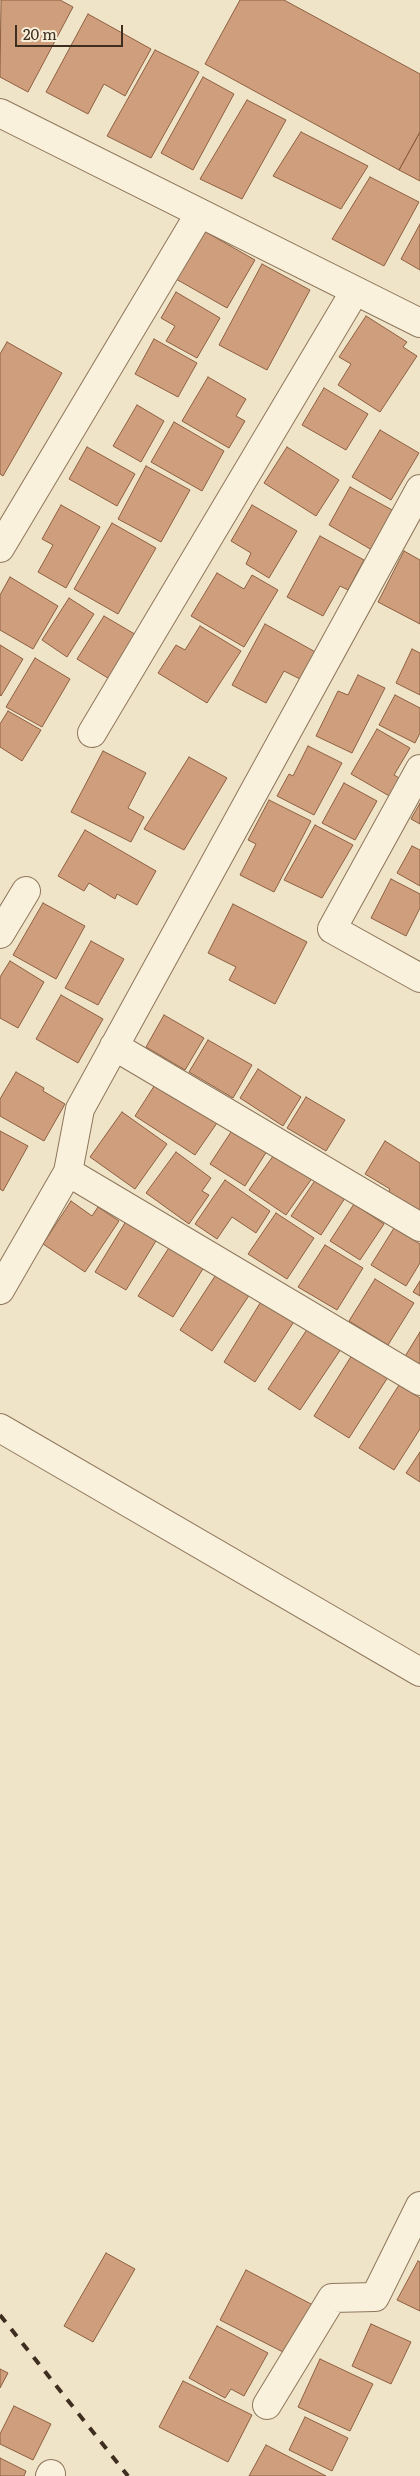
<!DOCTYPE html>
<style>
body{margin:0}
#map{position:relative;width:420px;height:2476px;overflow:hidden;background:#f0e4c8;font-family:Literata,serif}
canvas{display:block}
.scale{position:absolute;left:15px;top:25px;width:108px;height:22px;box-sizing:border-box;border:2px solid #3d2e20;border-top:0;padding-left:6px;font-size:15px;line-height:18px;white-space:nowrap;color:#3d2e20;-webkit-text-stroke:4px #f7eed8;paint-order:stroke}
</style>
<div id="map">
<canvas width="420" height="2476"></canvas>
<div class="scale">20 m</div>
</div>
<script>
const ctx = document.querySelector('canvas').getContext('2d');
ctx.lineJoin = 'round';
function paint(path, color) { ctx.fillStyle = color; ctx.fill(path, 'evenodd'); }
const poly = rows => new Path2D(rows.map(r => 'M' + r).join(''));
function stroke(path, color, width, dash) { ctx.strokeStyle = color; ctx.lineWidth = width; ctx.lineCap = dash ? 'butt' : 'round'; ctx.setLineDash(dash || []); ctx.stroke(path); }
const building = poly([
 [1,0,60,0,73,7,28,92,0,77,1,0],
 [240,0,284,0,420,74,420,132,399,170,205,64,240,0],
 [88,14,151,49,125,96,104,84,88,114,46,92,88,14],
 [155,50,199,72,151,158,107,136,155,50],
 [203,77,234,94,193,170,161,153,203,77],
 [247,100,286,120,242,199,200,179,247,100],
 [301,132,368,166,341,209,273,176,301,132],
 [420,132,420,181,399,170,420,132],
 [370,177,419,202,384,266,332,239,370,177],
 [420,224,420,270,401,259,420,224],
 [204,231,255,260,227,308,176,279,204,231],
 [262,264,310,290,267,370,219,345,262,264],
 [176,292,220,318,197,358,166,341,175,326,161,318,176,292],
 [366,316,407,342,403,347,417,356,380,412,338,385,351,364,339,357,366,316],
 [154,339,197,363,178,397,135,374,154,339],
 [7,342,62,373,3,476,0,474,0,354,7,342],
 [208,377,246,399,236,416,245,421,229,448,182,421,208,377],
 [324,388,368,414,346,450,302,425,324,388],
 [137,405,164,421,141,462,113,446,137,405],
 [174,422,224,451,202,491,151,462,174,422],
 [380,430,419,453,391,500,352,477,380,430],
 [87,447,135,474,117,506,69,479,87,447],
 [287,447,339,480,316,516,264,483,287,447],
 [146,466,190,490,161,542,118,519,146,466],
 [350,487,394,511,372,550,329,525,350,487],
 [61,505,100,527,66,588,38,572,53,545,42,539,61,505],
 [252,505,297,531,269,578,246,564,251,553,231,541,252,505],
 [112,523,156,548,118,614,74,589,112,523],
 [320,536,364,560,348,590,340,586,323,616,287,597,320,536],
 [404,551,420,560,420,624,378,602,404,551],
 [217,573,244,589,252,575,278,590,244,647,191,616,217,573],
 [10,577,58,606,33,649,0,630,0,595,10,577],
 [69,598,94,614,67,657,42,640,69,598],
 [104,616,138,636,111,680,77,659,104,616],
 [265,624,319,654,304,681,284,671,266,703,232,685,265,624],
 [200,626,241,651,207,703,158,673,176,645,185,650,200,626],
 [0,645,23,659,1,696,0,695,0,645],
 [412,649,420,653,420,695,396,683,412,649],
 [35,658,70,679,42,727,6,707,35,658],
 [358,675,385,688,352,753,316,736,338,691,348,695,358,675],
 [395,695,420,708,420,733,415,743,379,725,395,695],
 [8,711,41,730,22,761,0,747,0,724,8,711],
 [377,729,410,748,394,775,401,779,391,797,351,774,377,729],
 [308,746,342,763,314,815,277,796,289,774,293,776,308,746],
 [103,751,146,773,128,808,144,817,131,842,71,812,103,751],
 [189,757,227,778,184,850,144,829,189,757],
 [344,783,377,801,355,840,322,823,344,783],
 [269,800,311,821,274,892,240,875,256,844,248,840,269,800],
 [420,803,420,824,411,819,420,803],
 [315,825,353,845,322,898,284,880,315,825],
 [85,830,156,871,137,905,117,894,115,899,89,883,84,891,58,876,85,830],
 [412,846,420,850,420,886,397,873,412,846],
 [391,879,420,894,420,908,406,936,371,918,391,879],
 [43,903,85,926,56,979,13,955,43,903],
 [233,904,307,942,275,1004,229,980,236,967,208,953,233,904],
 [91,941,124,959,98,1005,65,988,91,941],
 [10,961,44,982,18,1028,0,1018,0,977,10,961],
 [61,995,103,1019,78,1063,36,1039,61,995],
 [164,1015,204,1038,185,1070,146,1047,164,1015],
 [208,1040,252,1065,233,1098,189,1072,208,1040],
 [258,1069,301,1097,283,1126,240,1098,258,1069],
 [16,1072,44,1088,43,1091,65,1104,44,1141,0,1116,0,1099,16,1072],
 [158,1080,219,1120,195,1155,135,1116,158,1080],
 [306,1097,345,1120,326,1151,287,1128,306,1097],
 [122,1112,167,1144,135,1189,90,1157,122,1112],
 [233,1129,267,1151,245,1186,210,1164,233,1129],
 [0,1131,28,1146,3,1191,0,1189,0,1131],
 [385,1141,420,1163,420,1209,416,1215,386,1197,390,1189,365,1174,385,1141],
 [176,1152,211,1178,202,1191,209,1195,189,1224,146,1193,176,1152],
 [276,1152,313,1177,286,1215,249,1190,276,1152],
 [316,1179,345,1198,321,1235,291,1216,316,1179],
 [225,1180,270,1211,256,1233,232,1217,217,1239,195,1224,225,1180],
 [71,1201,92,1216,98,1207,119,1221,85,1272,43,1244,71,1201],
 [354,1204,384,1224,360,1260,330,1241,354,1204],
 [276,1213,314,1238,287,1279,248,1254,276,1213],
 [128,1218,159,1236,126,1290,95,1272,128,1218],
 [394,1228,420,1244,420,1263,406,1286,371,1265,394,1228],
 [172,1243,206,1264,173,1317,138,1296,172,1243],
 [325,1245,363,1268,337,1310,298,1287,325,1245],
 [219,1270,252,1291,212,1351,180,1330,219,1270],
 [375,1279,414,1303,388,1345,349,1321,375,1279],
 [420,1281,420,1296,413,1292,420,1281],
 [262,1300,295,1320,255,1382,224,1362,262,1300],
 [308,1328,341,1349,300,1410,268,1389,308,1328],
 [420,1332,420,1368,404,1358,420,1332],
 [352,1355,388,1377,349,1438,314,1416,352,1355],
 [399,1385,420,1398,420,1429,394,1470,359,1448,399,1385],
 [420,1452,420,1482,406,1473,420,1452],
 [106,2253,135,2269,93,2342,64,2326,106,2253],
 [418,2261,420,2262,420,2311,397,2300,418,2261],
 [246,2270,313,2305,287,2354,220,2320,246,2270],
 [371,2324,411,2342,391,2384,352,2366,371,2324],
 [217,2326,268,2353,244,2396,231,2389,225,2398,189,2378,217,2326],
 [320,2359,373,2384,350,2431,298,2407,320,2359],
 [0,2369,8,2373,0,2388,0,2369],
 [183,2381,252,2415,228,2462,159,2427,183,2381],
 [14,2406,51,2424,33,2460,0,2444,0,2434,14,2406],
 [305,2417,348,2438,332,2471,289,2450,305,2417],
 [266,2445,326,2476,249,2476,266,2445],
 [0,2458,26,2471,24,2476,0,2476,0,2458]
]);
paint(building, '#cf9f7d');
stroke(building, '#8d5f41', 1);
const street = poly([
 [0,113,420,323],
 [0,548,200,213],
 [92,733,355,291],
 [420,769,332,929,420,978],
 [0,934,26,891],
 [114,1046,420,1227],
 [68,1172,420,1381],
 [0,1290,68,1172,80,1109,420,489],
 [0,1428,420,1672],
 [267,2405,332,2298,375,2297,420,2206],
 [50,2476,51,2474]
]);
stroke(street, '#8d765c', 30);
stroke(street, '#faf1dc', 28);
stroke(poly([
 [0,2315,128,2476]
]), '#3d2e20', 4, [9, 9]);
</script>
